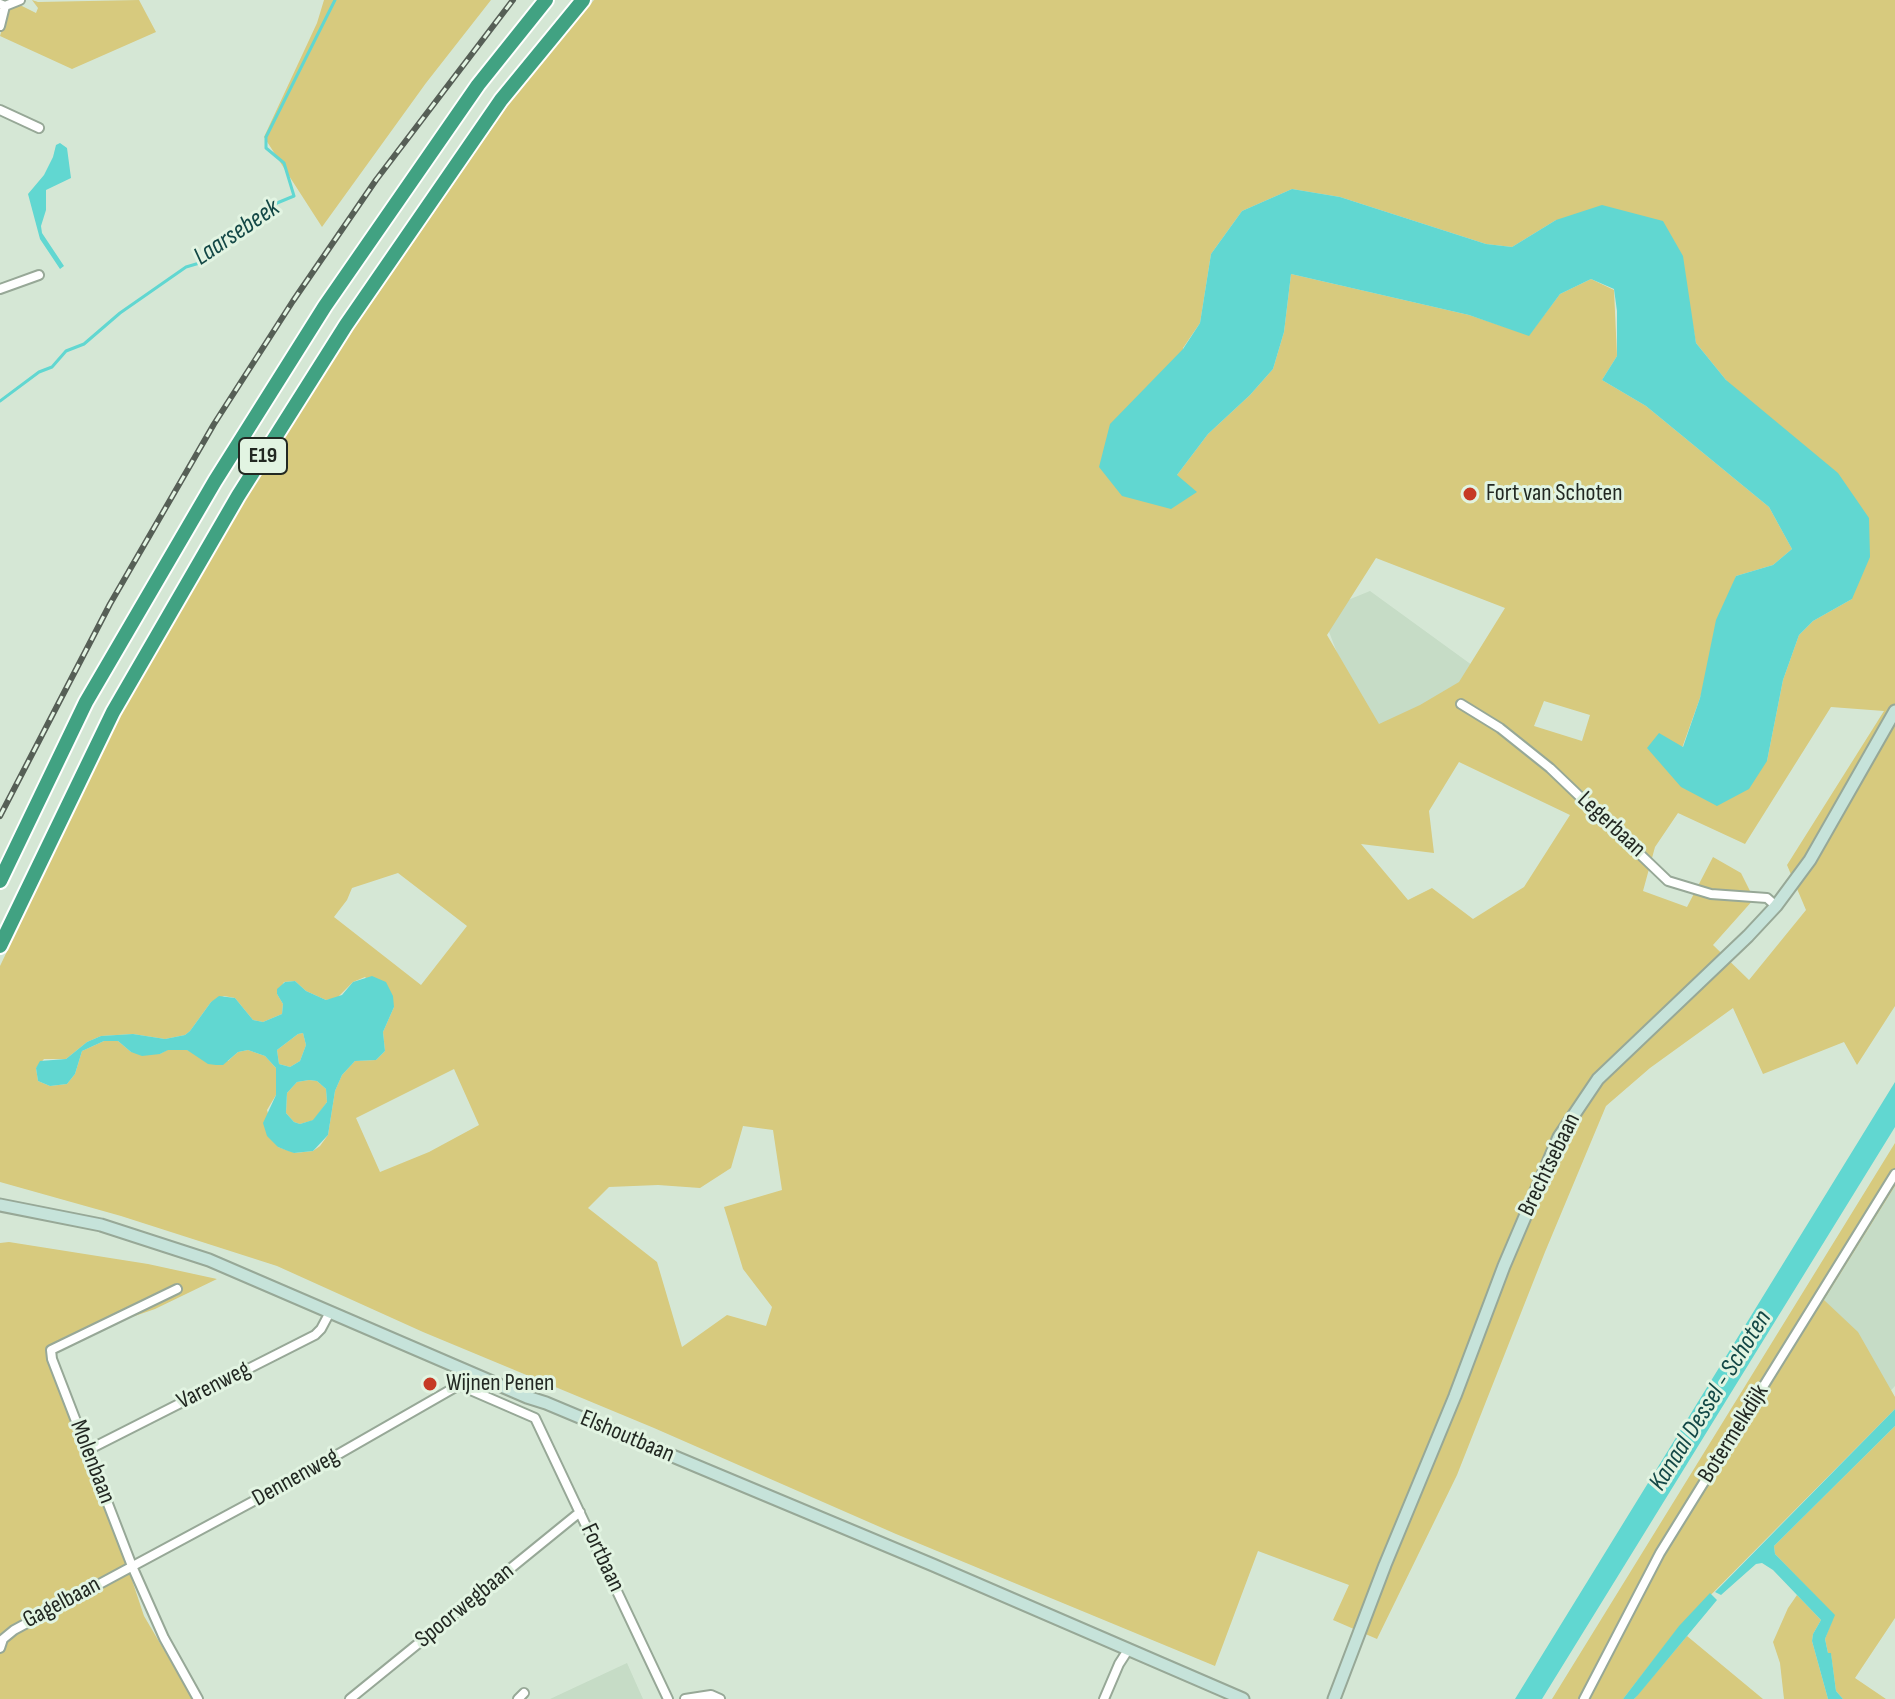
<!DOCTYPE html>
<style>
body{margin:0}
canvas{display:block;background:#d5e7d5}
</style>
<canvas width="1895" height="1699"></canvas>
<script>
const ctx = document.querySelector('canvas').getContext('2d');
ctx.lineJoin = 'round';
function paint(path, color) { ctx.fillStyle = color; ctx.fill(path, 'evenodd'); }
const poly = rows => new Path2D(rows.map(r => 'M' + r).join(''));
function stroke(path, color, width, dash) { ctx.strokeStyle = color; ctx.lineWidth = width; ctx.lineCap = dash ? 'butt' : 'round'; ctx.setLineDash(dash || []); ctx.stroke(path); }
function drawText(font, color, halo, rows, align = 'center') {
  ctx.font = font + ' "Sofia Sans Condensed",sans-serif'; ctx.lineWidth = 6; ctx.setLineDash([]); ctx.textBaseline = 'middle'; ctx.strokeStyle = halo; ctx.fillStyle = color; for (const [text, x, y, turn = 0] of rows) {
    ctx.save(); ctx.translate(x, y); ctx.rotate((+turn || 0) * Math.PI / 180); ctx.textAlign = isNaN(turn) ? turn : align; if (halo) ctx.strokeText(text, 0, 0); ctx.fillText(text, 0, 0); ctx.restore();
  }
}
paint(poly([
 [1370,591,1476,668,1465,686,1375,728,1351,689,1321,611],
 [1895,1186,1895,1386,1882,1400,1824,1300],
 [627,1663,643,1699,550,1699]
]), '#c6dcc6');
paint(poly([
 [32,0,38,2,139,0,156,32,72,69,0,36,9,6,18,4,36,13,38,8],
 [324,0,491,0,426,83,322,227,264,137,317,23],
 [594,0,1895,0,1895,1006,1857,1065,1844,1042,1763,1074,1733,1008,1650,1068,1606,1106,1545,1252,1457,1475,1377,1639,1333,1620,1349,1585,1258,1551,1215,1666,896,1534,654,1428,423,1332,277,1266,121,1216,0,1182,0,966,120,716,245,500,353,330,508,105],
 [1292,189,1340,197,1486,244,1512,247,1556,220,1690,310,1696,343,1726,380,1852,599,1813,621,1799,635,1783,680,1767,761,1647,748,1682,748,1700,698,1736,576,1773,565,1792,549,1769,507,1646,406,1602,380,1617,356,1614,290,1591,279,1560,294,1529,335,1469,315,1291,274,1284,332,1273,369,1250,395,1208,434,1177,475,1183,348,1200,323,1211,254,1242,211],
 [1376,558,1505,608,1459,682,1420,705,1379,724,1327,635],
 [1544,701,1590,715,1582,741,1534,726],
 [1831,707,1884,711,1787,865,1806,910,1749,980,1713,945,1754,899,1741,873,1713,857,1687,907,1643,891,1655,847,1678,813,1745,844],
 [1459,762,1570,815,1524,887,1473,919,1432,888,1408,900,1361,844,1434,853,1429,811],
 [398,873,467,926,421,985,334,917,347,900,352,888],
 [365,977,394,1007,383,1032,385,1051,376,1060,355,1061,342,1075,335,1091,328,1135,320,1146,313,1151,295,1153,278,1147,267,1110,276,1095,276,1068,265,1056,248,1050,238,1052,228,1061,187,1050,167,1050,160,1054,131,1052,118,1041,104,1041,82,1051,75,1074,67,1084,50,1086,38,1081,36,1068,44,1059,66,1059,87,1042,101,1036,133,1034,165,1039,185,1035,190,1031,211,1002,224,996,235,998,253,1020,263,1022,282,1014,283,1004,277,994,284,982,295,981,306,991,326,1000,337,998,353,982],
 [454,1069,479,1125,429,1152,380,1172,356,1118],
 [743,1126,773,1130,782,1190,724,1207,743,1269,772,1307,766,1326,727,1315,682,1347,657,1262,588,1208,609,1187,658,1185,700,1188,731,1168],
 [303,1033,306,1045,300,1061,290,1067,279,1064,277,1050,298,1034],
 [309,1080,317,1081,326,1089,327,1102,314,1120,300,1124,294,1122,286,1113,287,1093,297,1082],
 [1895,1143,1895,1186,1824,1300,1858,1332,1895,1397,1895,1409,1680,1626,1623,1699,1552,1699],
 [9,1242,148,1264,217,1279,155,1309,48,1346,80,1450,124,1556,144,1616,193,1699,0,1699,0,1243],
 [1895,1426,1895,1618,1855,1678,1886,1699,1843,1699,1836,1691,1831,1654,1828,1653,1825,1639,1834,1615,1775,1554,1774,1546],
 [1797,1595,1821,1620,1813,1634,1812,1641,1828,1699,1784,1699,1780,1663,1773,1642,1788,1608],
 [1687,1636,1763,1699,1634,1699]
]), '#d7ca7e');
paint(poly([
 [60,143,67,148,71,178,46,190,46,210,41,226,42,233,64,266,60,269,40,239,28,194,44,175,53,157,56,145],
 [1292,189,1340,197,1486,244,1512,247,1556,220,1602,205,1663,221,1683,256,1696,343,1726,380,1838,473,1869,518,1870,557,1852,599,1813,621,1799,635,1783,680,1767,761,1749,789,1717,806,1681,787,1647,748,1659,733,1683,747,1700,698,1716,620,1736,576,1773,565,1792,549,1769,507,1646,406,1602,380,1617,356,1617,311,1614,289,1591,279,1560,294,1529,336,1469,315,1291,274,1284,332,1273,369,1250,395,1208,434,1177,475,1197,492,1171,509,1122,496,1099,467,1110,424,1183,349,1200,323,1211,254,1242,211],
 [372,976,386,982,393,996,394,1007,383,1032,385,1051,376,1060,355,1061,342,1075,335,1091,328,1135,313,1151,294,1153,288,1151,278,1147,267,1136,263,1123,276,1095,276,1068,265,1056,248,1050,238,1052,223,1065,216,1065,208,1064,187,1050,168,1050,160,1054,142,1056,131,1052,118,1041,104,1041,82,1051,75,1074,67,1084,50,1086,38,1081,36,1068,40,1061,66,1059,87,1042,101,1036,133,1034,165,1039,185,1035,190,1031,211,1002,219,996,235,998,253,1020,263,1022,282,1014,283,1004,277,994,277,989,285,982,295,981,306,991,326,1000,342,995,353,982],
 [303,1033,306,1045,300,1061,290,1067,279,1064,277,1050,298,1034],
 [309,1080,317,1081,326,1089,327,1102,313,1120,300,1124,294,1122,286,1113,287,1093,297,1082],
 [1895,1082,1895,1127,1542,1699,1515,1699],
 [1895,1409,1895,1426,1774,1546,1775,1554,1835,1615,1825,1639,1828,1653,1831,1653,1836,1691,1843,1699,1828,1699,1812,1641,1813,1634,1821,1620,1773,1570,1762,1563,1756,1564,1721,1595,1715,1592],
 [1710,1593,1717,1600,1638,1695,1634,1699,1623,1699,1679,1626]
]), '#61d7d1');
stroke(poly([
 [0,401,39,372,52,367,66,351,84,344,120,313,186,267,203,262,214,246,261,219,277,203,294,196,284,163,266,148,266,137,335,0]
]), '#61d7d1', 3);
const minor = poly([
 [0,4,5,6,20,0],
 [0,26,5,6],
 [0,110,39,128],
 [0,289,39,275],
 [1461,704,1500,728,1550,768,1668,881,1711,894,1767,898,1776,906],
 [177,1289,51,1350,52,1359,132,1566,164,1638,198,1699],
 [459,1385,535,1418,668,1699],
 [88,1450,315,1335,321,1329,330,1312],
 [0,1648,3,1639,14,1630,302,1475,459,1385,467,1371],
 [350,1699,580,1512],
 [518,1699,524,1693],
 [685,1699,711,1695,720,1699],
 [1104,1699,1119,1664,1128,1650],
 [1584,1699,1660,1553,1895,1174]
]);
const secondary = poly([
 [0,1205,101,1225,209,1260,527,1397,546,1403,933,1565,1243,1699],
 [1334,1699,1385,1565,1455,1396,1504,1266,1559,1137,1598,1079,1748,936,1776,906,1810,860,1895,711]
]);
const motorway = poly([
 [0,881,86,702,215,481,325,306,478,85,546,0],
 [0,946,113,712,238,496,346,325,501,100,583,0]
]);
stroke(minor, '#97a897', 12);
stroke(secondary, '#97a897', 15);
stroke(motorway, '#fff', 18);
stroke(minor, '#fff', 8);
stroke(secondary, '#c6e3da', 11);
stroke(motorway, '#41a282', 14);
const rail = poly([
 [0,816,110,604,214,424,293,301,376,180,513,0]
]);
stroke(rail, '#565f56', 6);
stroke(rail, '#e2f4e2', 3, [9]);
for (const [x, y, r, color] of [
 [1470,494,8,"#c63a25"],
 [430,1384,8,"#c63a25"]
]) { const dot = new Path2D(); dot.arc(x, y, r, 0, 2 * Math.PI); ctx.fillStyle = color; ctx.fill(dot); stroke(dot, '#e2f4e2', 3); }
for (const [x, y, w] of [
 [263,456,48]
]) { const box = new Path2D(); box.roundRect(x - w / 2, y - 18, w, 36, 6); ctx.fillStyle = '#e2f4e2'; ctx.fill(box); stroke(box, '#222822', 2); }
drawText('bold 22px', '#222822', null, [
 ["E19",263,456]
]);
drawText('24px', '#222822', '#e2f4e2', [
 ["Fort van Schoten",1486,494],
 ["Wijnen Penen",446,1384]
], 'left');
drawText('24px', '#222822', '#e2f4e2', [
 ["Legerbaan",1611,825,43],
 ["Brechtsebaan",1550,1165,-64],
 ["Varenweg",214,1386,-27],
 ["Botermelkdijk",1734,1434,-58],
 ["Elshoutbaan",627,1437,23],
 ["Molenbaan",92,1462,69],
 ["Dennenweg",296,1478,-29],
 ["Fortbaan",602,1558,65],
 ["Gagelbaan",62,1603,-28],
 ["Spoorwegbaan",465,1606,-39]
]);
drawText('italic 26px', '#134846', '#e2f4e2', [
 ["Laarsebeek",237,233,-34],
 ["Kanaal Dessel - Schoten",1711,1401,-58]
]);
</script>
